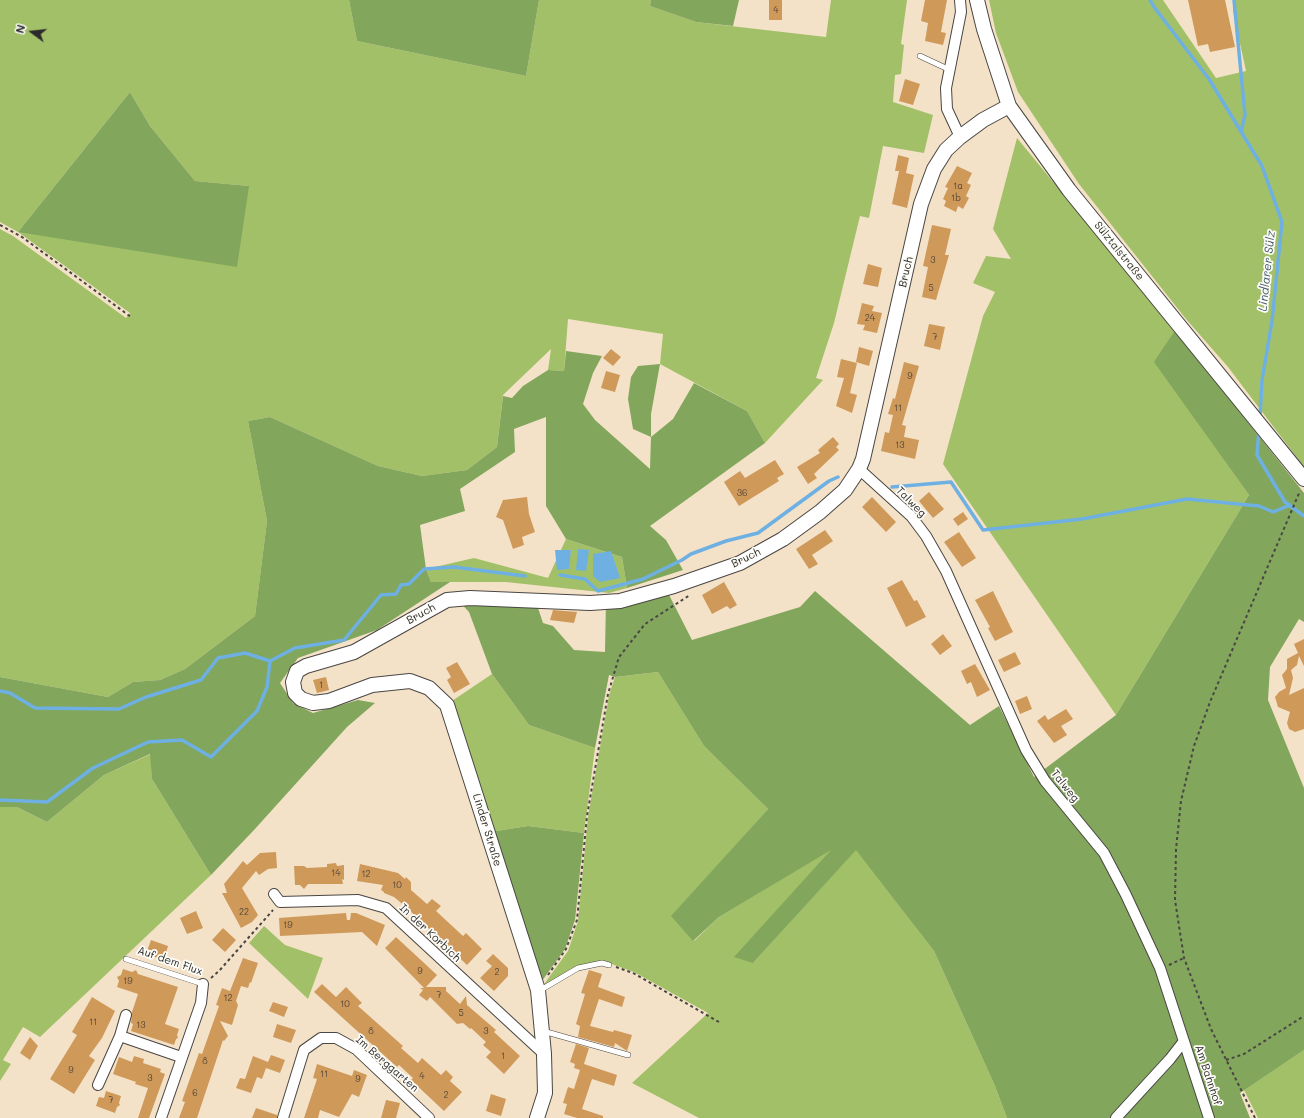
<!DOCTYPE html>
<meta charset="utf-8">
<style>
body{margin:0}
#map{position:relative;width:1304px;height:1118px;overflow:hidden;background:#f4e2c8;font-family:Mali,sans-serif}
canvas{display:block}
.north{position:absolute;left:12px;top:12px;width:40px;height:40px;-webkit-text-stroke:3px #fdfcf7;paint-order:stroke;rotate:285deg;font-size:11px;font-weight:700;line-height:16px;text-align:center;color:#2b2b2b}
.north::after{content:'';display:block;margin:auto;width:14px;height:18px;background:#2b2b2b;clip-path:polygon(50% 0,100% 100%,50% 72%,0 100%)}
</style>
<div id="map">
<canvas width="1304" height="1118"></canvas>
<div class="north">N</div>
</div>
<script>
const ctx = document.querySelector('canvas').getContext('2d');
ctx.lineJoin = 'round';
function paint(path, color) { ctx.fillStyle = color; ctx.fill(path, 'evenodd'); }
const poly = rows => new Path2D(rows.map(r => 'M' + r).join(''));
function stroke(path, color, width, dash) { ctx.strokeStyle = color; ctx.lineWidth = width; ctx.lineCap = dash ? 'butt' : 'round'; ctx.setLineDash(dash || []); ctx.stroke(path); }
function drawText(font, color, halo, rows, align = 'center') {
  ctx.font = font + ' Mali,sans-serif'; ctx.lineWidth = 3.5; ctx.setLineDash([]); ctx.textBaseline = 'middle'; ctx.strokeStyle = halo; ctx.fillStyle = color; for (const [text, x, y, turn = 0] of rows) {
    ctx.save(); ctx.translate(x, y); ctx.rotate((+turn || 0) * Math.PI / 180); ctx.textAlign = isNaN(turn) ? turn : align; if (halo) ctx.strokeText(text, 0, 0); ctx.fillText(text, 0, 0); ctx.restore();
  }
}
paint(poly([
 [0,0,349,0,357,41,526,76,539,0,651,0,650,6,696,22,826,37,831,0,907,0,901,44,904,45,901,74,895,75,893,102,933,115,924,153,883,146,869,218,860,216,834,323,816,378,823,380,765,443,747,411,660,364,663,334,568,319,564,371,548,370,551,349,503,395,497,447,467,470,422,476,378,466,270,417,248,421,267,521,255,616,185,669,160,680,133,682,108,697,0,677,0,229,13,236,126,318,130,313,18,232,0,222],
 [130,92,150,126,195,181,249,186,18,232],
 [989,0,1163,0,1216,78,1246,71,1233,11,1235,0,1304,0,1304,467,1228,367,1186,319,1079,184,1018,92,996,33],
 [1017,138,1175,330,1155,362,1249,495,1116,715,943,464,983,316,995,292,973,283,986,256,1011,259,993,229],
 [566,539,622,557,627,588,609,593,506,582,431,582,426,569,474,558,548,578],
 [658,672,704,746,768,809,672,916,694,941,719,917,833,848,753,963,856,849,934,951,995,1086,1007,1118,699,1118,632,1083,708,1013,634,972,603,961,578,966,542,987,568,951,578,921,588,817,609,695,615,677],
 [492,674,529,725,595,748,584,833,528,826,490,832,449,703],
 [151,754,152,779,211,875,40,1037,23,1027,3,1060,11,1064,0,1081,0,807,17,807,47,822,104,775],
 [264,926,285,945,323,958,308,999,249,943],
 [1304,1050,1304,1118,1258,1118,1244,1090]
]), '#a2c068');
paint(poly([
 [349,0,539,0,526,76,357,41],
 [651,0,739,0,733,26,696,22,650,6],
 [130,92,150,126,195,181,249,186,237,267,18,232],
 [1175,330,1304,493,1304,622,1299,619,1270,667,1268,700,1304,788,1304,1050,1240,1093,1250,1118,1007,1118,995,1086,934,951,856,850,753,963,734,957,831,850,719,917,693,941,671,916,768,809,704,746,658,672,615,677,609,675,595,748,529,725,492,674,469,612,455,597,534,596,543,623,553,626,574,650,605,652,606,599,665,587,692,640,800,607,815,591,970,725,999,706,1034,777,1116,715,1249,495,1154,362],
 [566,351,602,356,593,373,583,404,595,420,650,469,651,437,633,429,628,399,631,377,638,366,660,364,651,414,651,437,673,419,694,383,747,411,765,443,650,526,666,540,683,570,627,588,622,557,566,539,546,506,546,417,514,429,515,452,460,489,465,511,420,525,426,569,431,582,450,582,377,630,298,658,280,683,293,703,313,713,358,700,375,703,347,727,254,830,211,875,152,779,150,754,104,775,47,822,17,807,0,807,0,677,108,697,133,682,160,680,185,669,255,616,267,521,248,421,270,417,378,466,422,476,467,470,497,447,503,396,512,398,523,386,548,370,564,371],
 [528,826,584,833,575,920,565,949,539,985,490,832]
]), '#81a65c');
paint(poly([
 [578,549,589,550,586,571,576,570],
 [555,550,571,550,569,569,557,570],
 [611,551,620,578,600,582,593,576,593,554]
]), '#6fb0e3');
stroke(poly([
 [1150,0,1154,7,1209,79,1262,166,1282,222,1272,321,1262,380,1260,417],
 [1234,0,1245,115,1241,132],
 [1259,430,1257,455,1285,502,1304,516],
 [892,487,951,482,983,530,1082,519,1187,499,1259,506,1273,512,1290,505],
 [560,575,585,579,598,591,643,579,682,560,691,554,726,541,758,533,829,481,838,477],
 [0,691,10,693,35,708,119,709,146,697,201,680,218,658,245,653,270,661,295,648,344,640,381,595,396,594,401,585,409,584,424,569,454,567,525,576],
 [0,800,47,802,93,768,148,742,182,740,211,757,257,711,267,687,270,661]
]), '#6fb0e3', 3.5);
paint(poly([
 [769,0,782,0,782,20,769,20],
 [925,0,947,0,941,32,946,33,943,45,925,41,928,23,921,21],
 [1188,0,1225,0,1235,47,1210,52,1208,44,1198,46],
 [905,79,920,84,913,105,899,101],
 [898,155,909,158,906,173,914,175,907,208,892,204,899,171,895,171],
 [957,166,972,173,967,183,971,185,966,196,969,198,963,209,958,206,956,212,944,206,946,201,943,199,948,188,945,187],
 [932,225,951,229,945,255,949,255,936,300,922,297,928,267,923,266],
 [868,264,882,268,878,287,863,284],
 [862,303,874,306,872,311,882,313,877,333,863,330,865,325,857,324],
 [929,324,945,327,940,350,924,346],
 [859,347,873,351,869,366,856,362],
 [611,349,621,357,613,366,603,358],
 [841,359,857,363,850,393,857,395,852,413,836,406,844,378,837,377],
 [904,362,919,366,902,425,906,426,904,437,919,440,915,459,881,451,885,432,889,433,893,415,888,414,893,398,895,399],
 [606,371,620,375,615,392,601,388],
 [833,437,839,444,836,447,839,450,814,474,817,478,808,484,797,467,820,453,818,450],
 [775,460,784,474,777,478,779,481,739,506,724,482,740,471,745,478],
 [929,492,944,509,933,518,919,501],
 [527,497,529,514,535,532,522,537,524,545,513,549,503,520,496,517,503,500],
 [872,497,896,522,886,532,862,507],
 [963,512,968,519,958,526,953,519],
 [825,530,833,541,812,555,818,564,809,569,796,549],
 [959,532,976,558,962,567,944,542],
 [902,580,914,601,917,600,926,617,906,627,887,588],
 [724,582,737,605,730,609,727,606,712,614,702,595],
 [993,591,1013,632,995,641,988,628,990,627,975,600],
 [553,610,577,612,574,623,550,620],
 [943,634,952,646,940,655,931,644],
 [1304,639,1304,666,1299,656,1297,665,1291,670,1293,678,1289,695,1304,688,1304,729,1295,732,1289,729,1287,723,1290,712,1278,707,1275,697,1279,692,1286,688,1282,675,1287,669,1287,659,1298,653,1294,644],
 [1015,652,1021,664,1004,672,998,660],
 [457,662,470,684,454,693,447,680,451,677,446,668],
 [975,664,990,690,977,697,971,682,967,684,961,671],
 [326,677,329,690,317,693,313,680],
 [1027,696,1032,709,1020,714,1015,701],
 [1066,709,1073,719,1061,726,1067,735,1054,743,1037,721,1045,715,1048,720],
 [276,852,277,868,268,869,259,875,256,871,242,888,258,915,252,922,241,928,222,893,227,893,224,884,243,861,247,865,260,853],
 [336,863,337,866,344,865,344,880,342,879,343,884,308,884,304,889,300,885,295,885,294,866,304,866,307,868,327,867,327,864],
 [360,864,398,873,405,879,406,877,411,882,411,890,427,904,432,899,441,906,436,911,463,936,466,933,482,949,467,965,407,908,394,897,384,893,384,892,381,890,383,885,357,881],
 [196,911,203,928,187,934,180,918],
 [346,913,347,920,350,920,351,913,356,913,385,925,377,946,362,932,280,936,279,918],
 [223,928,236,940,225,952,212,940],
 [396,937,437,975,426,987,446,987,446,991,460,1004,466,996,467,1005,496,1030,494,1032,520,1056,504,1074,486,1057,491,1052,483,1045,486,1042,471,1028,470,1029,463,1023,457,1024,430,997,427,1001,419,995,423,990,420,988,424,988,385,948],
 [151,940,168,946,164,960,146,954],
 [493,954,508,968,508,976,494,991,480,978,492,966,486,961],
 [243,958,258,963,251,983,250,982,248,988,241,986,236,1001,238,1005,232,1025,220,1021,228,1036,224,1041,223,1040,197,1118,179,1118,185,1102,182,1101,199,1053,202,1054,219,1006,216,1005,222,988,230,991],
 [123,969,132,972,136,970,138,974,178,987,165,1024,179,1029,177,1035,178,1038,176,1039,174,1045,131,1031,133,1024,131,1023,132,1012,138,994,117,987,119,981,117,977,121,975],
 [589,970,602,974,598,987,625,997,622,1007,599,999,590,1026,613,1032,614,1030,632,1035,627,1051,615,1043,614,1047,578,1037,580,1026,576,1024,585,994,581,993],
 [322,984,336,997,346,987,362,1003,358,1006,403,1046,401,1048,418,1063,422,1058,441,1075,446,1070,453,1077,450,1081,462,1092,444,1111,411,1080,413,1078,399,1065,397,1067,314,992],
 [92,997,115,1011,102,1038,89,1056,95,1060,74,1094,50,1079,77,1035,72,1032],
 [273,1002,288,1007,284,1017,269,1011],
 [277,1024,296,1030,291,1043,273,1037],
 [30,1037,38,1046,30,1060,20,1053],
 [576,1044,589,1048,584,1064,617,1075,614,1086,592,1079,582,1109,603,1116,603,1118,577,1118,564,1114,567,1104,563,1103,568,1087,574,1089,580,1070,574,1068,575,1064,570,1062],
 [271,1055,285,1060,280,1073,266,1068,262,1079,257,1077,251,1093,236,1088,240,1078,245,1079,253,1056,268,1062],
 [134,1056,144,1059,143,1063,161,1069,160,1072,165,1074,149,1118,138,1118,148,1088,135,1084,136,1082,113,1074,119,1057,132,1062],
 [317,1064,352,1076,354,1070,367,1075,359,1097,352,1094,339,1117,320,1110,318,1118,304,1118,317,1079,313,1078],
 [106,1091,121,1096,119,1103,120,1105,117,1107,115,1113,96,1106,99,1097,104,1098],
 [491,1094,506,1099,501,1116,486,1111],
 [386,1100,400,1103,396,1118,381,1118],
 [256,1108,277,1115,277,1118,252,1118]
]), '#cf995a');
const lane = poly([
 [920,56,950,70],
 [126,959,203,984],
 [539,991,578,968,602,963,609,965],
 [543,1031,628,1055]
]);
const street = poly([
 [960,137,947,109,946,88,961,12,960,0],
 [859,469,911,516,926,536,946,571,1026,750,1045,781,1104,853,1126,895,1160,968,1209,1118],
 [274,894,280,902,358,900,386,908,544,1054],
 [120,1036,126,1015],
 [98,1085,120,1036,181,1057],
 [161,1118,201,1003,203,984],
 [283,1118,304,1050,321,1038,336,1038,356,1049,429,1118],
 [1116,1118,1170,1059,1184,1041]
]);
const secondary = poly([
 [977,0,984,29,1009,106,1069,190,1304,479],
 [537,1118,545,1093,544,1054,538,990,447,705,429,688,410,681,372,685,329,701,313,703,301,699,295,693,293,682,297,671,306,666,354,652,447,600,470,598,590,603,620,601,674,586,740,563,783,539,820,512,845,490,859,469,863,459,921,204,934,169,946,150,960,137,983,120,1009,106]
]);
stroke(lane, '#494643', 6);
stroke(street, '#494643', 12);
stroke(secondary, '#494643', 16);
stroke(poly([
 [0,225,22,237,131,317],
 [1169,965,1184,958],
 [616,967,633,973,719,1022],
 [548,975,566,949,577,920,587,816,608,694,619,657,645,624,690,595],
 [211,978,219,971,273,910],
 [1226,1060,1244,1054,1304,1016],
 [1255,1118,1211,1029,1184,958,1175,900,1176,849,1181,801,1194,746,1210,702,1300,491]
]), '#494643', 2, [3, 3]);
stroke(lane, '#fff', 5);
stroke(street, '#fff', 10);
stroke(secondary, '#fff', 14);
drawText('9px', '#544637', null, [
 ["4",776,10],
 ["1a",958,186],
 ["1b",956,198],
 ["3",933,260],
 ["5",931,288],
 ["24",870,318],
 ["7",935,337],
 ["9",910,376],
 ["11",898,408],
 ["13",900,445],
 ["36",742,493],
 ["1",321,685],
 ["14",336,873],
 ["12",366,874],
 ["10",397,885],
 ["22",244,912],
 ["19",288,925],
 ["9",420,971],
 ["2",497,972],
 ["19",128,981],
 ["7",439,995],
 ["12",228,998],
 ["10",345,1004],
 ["5",461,1013],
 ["11",93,1022],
 ["13",141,1025],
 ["8",371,1031],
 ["3",486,1031],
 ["1",503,1056],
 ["8",205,1061],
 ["9",71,1070],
 ["11",324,1074],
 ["4",422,1076],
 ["3",150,1078],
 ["9",358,1079],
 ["6",195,1093],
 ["2",446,1095],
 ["7",111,1100]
]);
drawText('11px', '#2b2b2b', '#fdfcf7', [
 ["Sülztalstraße",1119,251,51],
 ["Bruch",906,272,-77],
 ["Talweg",911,502,46],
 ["Bruch",746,558,-26],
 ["Bruch",421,614,-29],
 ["Talweg",1065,786,52],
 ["Linder Straße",487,830,73],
 ["In der Korbich",430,933,43],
 ["Auf dem Flux",170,961,19],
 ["Im Berggarten",387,1064,41],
 ["Am Bahnhof",1208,1075,72]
]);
drawText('italic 12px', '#435a6b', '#fdfcf7', [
 ["Lindlarer Sülz",1267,271,-84]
]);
</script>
